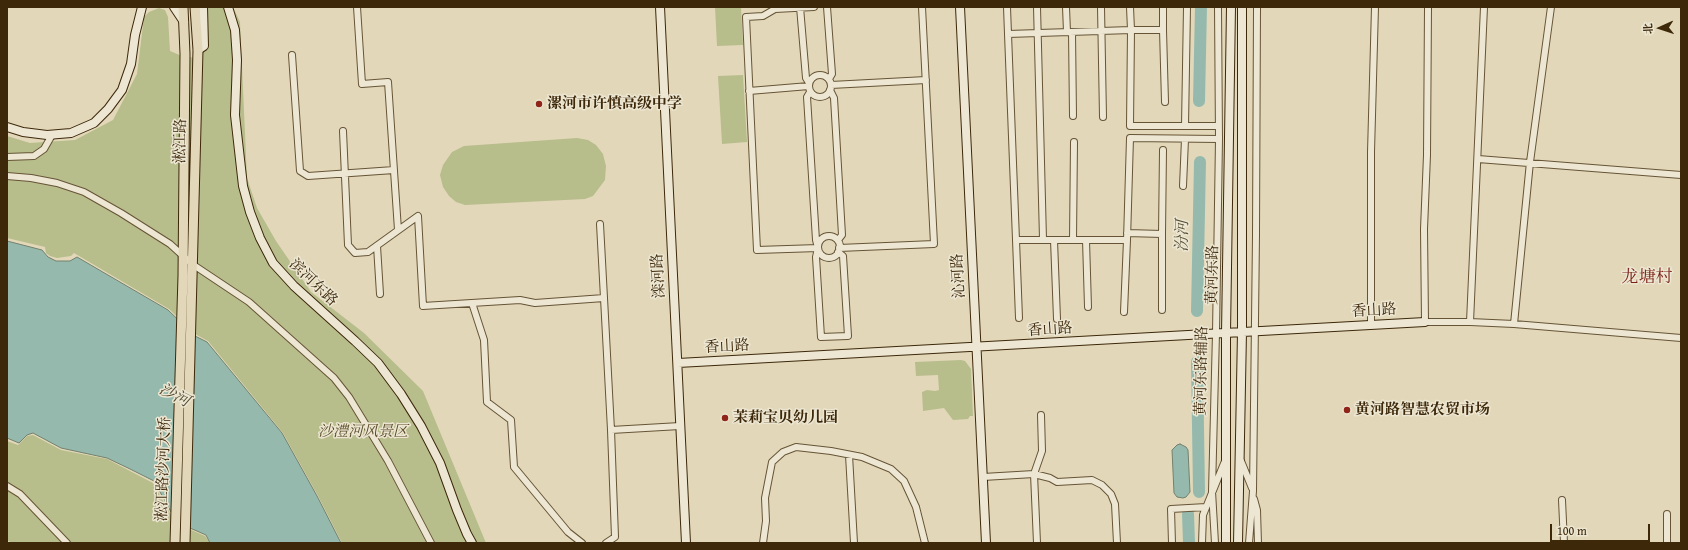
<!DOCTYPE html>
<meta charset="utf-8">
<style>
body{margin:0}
#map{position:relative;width:1688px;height:550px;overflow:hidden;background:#e2d8b9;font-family:"Gentium Book Plus","Noto Serif SC",serif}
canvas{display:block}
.frame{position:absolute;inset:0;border:8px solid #3d280a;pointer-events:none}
.north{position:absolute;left:1640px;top:8px;width:40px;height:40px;-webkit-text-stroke:3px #ece6d2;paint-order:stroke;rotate:267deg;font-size:11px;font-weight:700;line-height:16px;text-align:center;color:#3d280a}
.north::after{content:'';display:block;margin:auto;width:14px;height:18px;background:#3d280a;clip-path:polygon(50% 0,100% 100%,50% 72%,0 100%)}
.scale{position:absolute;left:1550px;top:524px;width:100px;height:18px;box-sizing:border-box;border:2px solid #3d280a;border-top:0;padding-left:5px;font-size:12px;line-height:14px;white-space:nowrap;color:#3d280a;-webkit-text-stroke:3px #ece6d2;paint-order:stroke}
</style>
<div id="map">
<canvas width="1688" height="550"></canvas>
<div class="frame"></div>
<div class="north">北</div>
<div class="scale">100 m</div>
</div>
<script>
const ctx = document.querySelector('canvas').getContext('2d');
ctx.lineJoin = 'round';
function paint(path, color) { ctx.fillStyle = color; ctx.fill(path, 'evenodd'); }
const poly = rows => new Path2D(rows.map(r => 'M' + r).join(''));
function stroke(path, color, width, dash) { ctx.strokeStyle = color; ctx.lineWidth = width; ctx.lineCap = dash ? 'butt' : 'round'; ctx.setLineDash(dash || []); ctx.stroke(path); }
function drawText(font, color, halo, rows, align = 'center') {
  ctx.font = font + ' "Gentium Book Plus","Noto Serif SC",serif'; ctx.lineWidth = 3; ctx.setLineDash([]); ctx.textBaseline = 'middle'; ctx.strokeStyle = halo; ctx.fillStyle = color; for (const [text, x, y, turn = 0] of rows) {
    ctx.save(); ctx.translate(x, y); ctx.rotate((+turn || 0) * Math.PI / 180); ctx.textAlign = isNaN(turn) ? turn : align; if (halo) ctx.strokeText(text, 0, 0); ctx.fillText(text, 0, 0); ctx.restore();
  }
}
paint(poly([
 [199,7,233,7,240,22,247,178,257,208,276,241,311,292,364,333,423,391,486,543,342,543,318,496,283,433,208,341,195,334,169,309,74,253,71,256,57,258,50,256,46,253,45,247,7,238,7,136,30,143,75,140,113,120,137,74,144,17,149,12,159,8,165,10,168,17,170,51,182,56,202,59],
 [715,7,741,7,743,45,717,46],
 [743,75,747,142,722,144,718,76],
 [577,138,588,140,596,145,603,154,606,166,605,180,593,196,585,199,465,205,456,202,449,196,443,187,440,175,443,165,452,152,464,146],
 [961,360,965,361,971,369,973,416,970,416,968,419,953,420,944,408,923,411,922,392,927,390,935,391,939,390,938,375,916,376,915,362],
 [33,435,61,450,107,459,153,483,171,515,189,529,205,536,210,543,12,543,7,540,7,441,18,445,27,436]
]), '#b8bd8c');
const water = poly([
 [7,241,42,250,48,257,56,261,70,261,77,257,168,310,195,336,207,342,282,433,317,496,341,543,210,543,206,535,190,528,171,512,154,481,128,468,107,458,61,448,33,433,27,435,19,443,7,438,7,241],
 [1180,444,1186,447,1188,450,1190,492,1186,497,1183,498,1177,497,1174,493,1172,450,1177,445,1180,444]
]);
paint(water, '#95baad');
stroke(water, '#72806c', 1);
stroke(poly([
 [1199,101,1201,7],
 [1197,311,1200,162],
 [1197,362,1199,492],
 [1188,514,1189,543]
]), '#95baad', 12);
const street = poly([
 [357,7,362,84,388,82,398,230],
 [800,7,806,78,809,83],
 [814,7,775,9,763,16,746,17,757,250,818,248],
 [827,7,832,74,829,79],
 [1007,7,1008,34],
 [1037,7,1043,239],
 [1066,7,1067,32],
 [1101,7,1103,117],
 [1130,7,1131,30,1163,30,1163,7],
 [1428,7,1427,155,1424,229,1425,322,1470,322,1514,324,1681,338],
 [1163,30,1165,102],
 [1072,32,1073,116],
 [292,55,300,171,308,176,394,170],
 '809 86a11 11 0 1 1 22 0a11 11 0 1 1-22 0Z',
 [831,85,926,80],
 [830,90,834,98,842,235,838,240],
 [749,91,809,86],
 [810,92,807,97,816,240,818,248,816,257,821,337,848,336,843,256,838,252],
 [1185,126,1187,7],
 [1218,126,1130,126,1131,30,1008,34,1016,240,1127,240,1130,138,1219,139],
 [343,131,348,245,355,253,368,252,418,216,423,306,520,300,535,303,604,298,611,430,680,426],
 [7,157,34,156,44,149,52,135],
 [1478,159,1681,175],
 [7,176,31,178,57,183,84,192,121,213,170,244,192,264,249,302,334,378,349,397,388,461,431,543],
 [1183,186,1185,139],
 [600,224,604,298],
 [1127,233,1162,234,1163,150],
 [1162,234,1162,310],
 '818 247a11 11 0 1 1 22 0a11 11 0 1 1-22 0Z',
 [1016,240,1019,318],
 [1054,240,1057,319],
 [1073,240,1074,142],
 [1086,240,1088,307],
 [377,246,380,294],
 [839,248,934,244,922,7],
 [472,303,484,340,487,402,511,420,514,467,568,532,582,543],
 [1124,312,1127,240],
 [1470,322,1484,7],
 [1514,324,1530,162,1551,7],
 [1371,325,1371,152,1375,7],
 [849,455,854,543],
 [1241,461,1252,488],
 [983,477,1034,474,1050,478,1057,482,1092,480,1102,485,1111,494,1115,504,1117,543],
 [7,486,20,494,67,543],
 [1254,499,1257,510,1258,543],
 [1562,500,1564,543],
 [606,543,615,537,611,430],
 [763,543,766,521,765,498,772,462,783,452,796,447,831,451,862,457,891,469,904,481,916,507,925,543],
 [1037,543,1034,474,1042,451,1041,415],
 [1172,543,1171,509,1206,507],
 [1202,543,1203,515,1225,461],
 [1215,543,1212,491,1216,333,1219,139,1218,7],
 [1249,543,1253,491,1256,235,1257,7],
 [1667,543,1667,514]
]);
const secondary = poly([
 [174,7,184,22],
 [228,7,235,30,237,60,235,115,243,186,250,212,260,238,273,263,294,286,355,341,378,363,401,394,421,426,440,463,457,510,467,534,472,543],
 [660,7,686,543],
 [960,7,986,543],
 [198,50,204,46,203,7],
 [7,127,23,132,47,135,71,133,94,123,108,109,122,90,131,64,135,35,142,7],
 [678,363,1425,322],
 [1226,543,1226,333,1231,7],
 [1238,543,1242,332,1242,7]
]);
const primary = poly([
 [175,543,183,276,185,54,183,7],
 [185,543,198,50,195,7]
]);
stroke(street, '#665436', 8);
stroke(secondary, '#3d280a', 10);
stroke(primary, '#3d280a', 11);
stroke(street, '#ece6d2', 6);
stroke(secondary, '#ece6d2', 8);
stroke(primary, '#e2d8b9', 9);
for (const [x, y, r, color] of [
 [539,104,4,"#8f2418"],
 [1347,410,4,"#8f2418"],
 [725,418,4,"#8f2418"]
]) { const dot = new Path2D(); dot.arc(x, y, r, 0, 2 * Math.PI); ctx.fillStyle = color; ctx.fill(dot); stroke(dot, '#ece6d2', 1.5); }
drawText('bold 15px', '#3d280a', '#ece6d2', [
 ["漯河市许慎高级中学",547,104],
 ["黄河路智慧农贸市场",1355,410],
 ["茉莉宝贝幼儿园",733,418]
], 'left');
drawText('15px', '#3d280a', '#ece6d2', [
 ["淞江路",181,141,-89],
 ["黄河东路",1213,275,-89],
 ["滦河路",659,276,-93],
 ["沁河路",959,276,-93],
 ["滨河东路",313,283,44],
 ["香山路",1374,311,-3],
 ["香山路",1050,330,-4],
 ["香山路",727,347,-3],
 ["黄河东路辅路",1202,371,-89],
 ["淞江路沙河大桥",164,469,-88]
]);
drawText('italic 15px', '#5c4d2a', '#ece6d2', [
 ["沙澧河风景区",363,432]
]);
drawText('italic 16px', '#534c33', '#ece6d2', [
 ["汾河",1183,236,-89],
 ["沙河",174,396,27]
]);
drawText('17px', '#7a1f14', '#ece6d2', [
 ["龙塘村",1647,278]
]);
</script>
